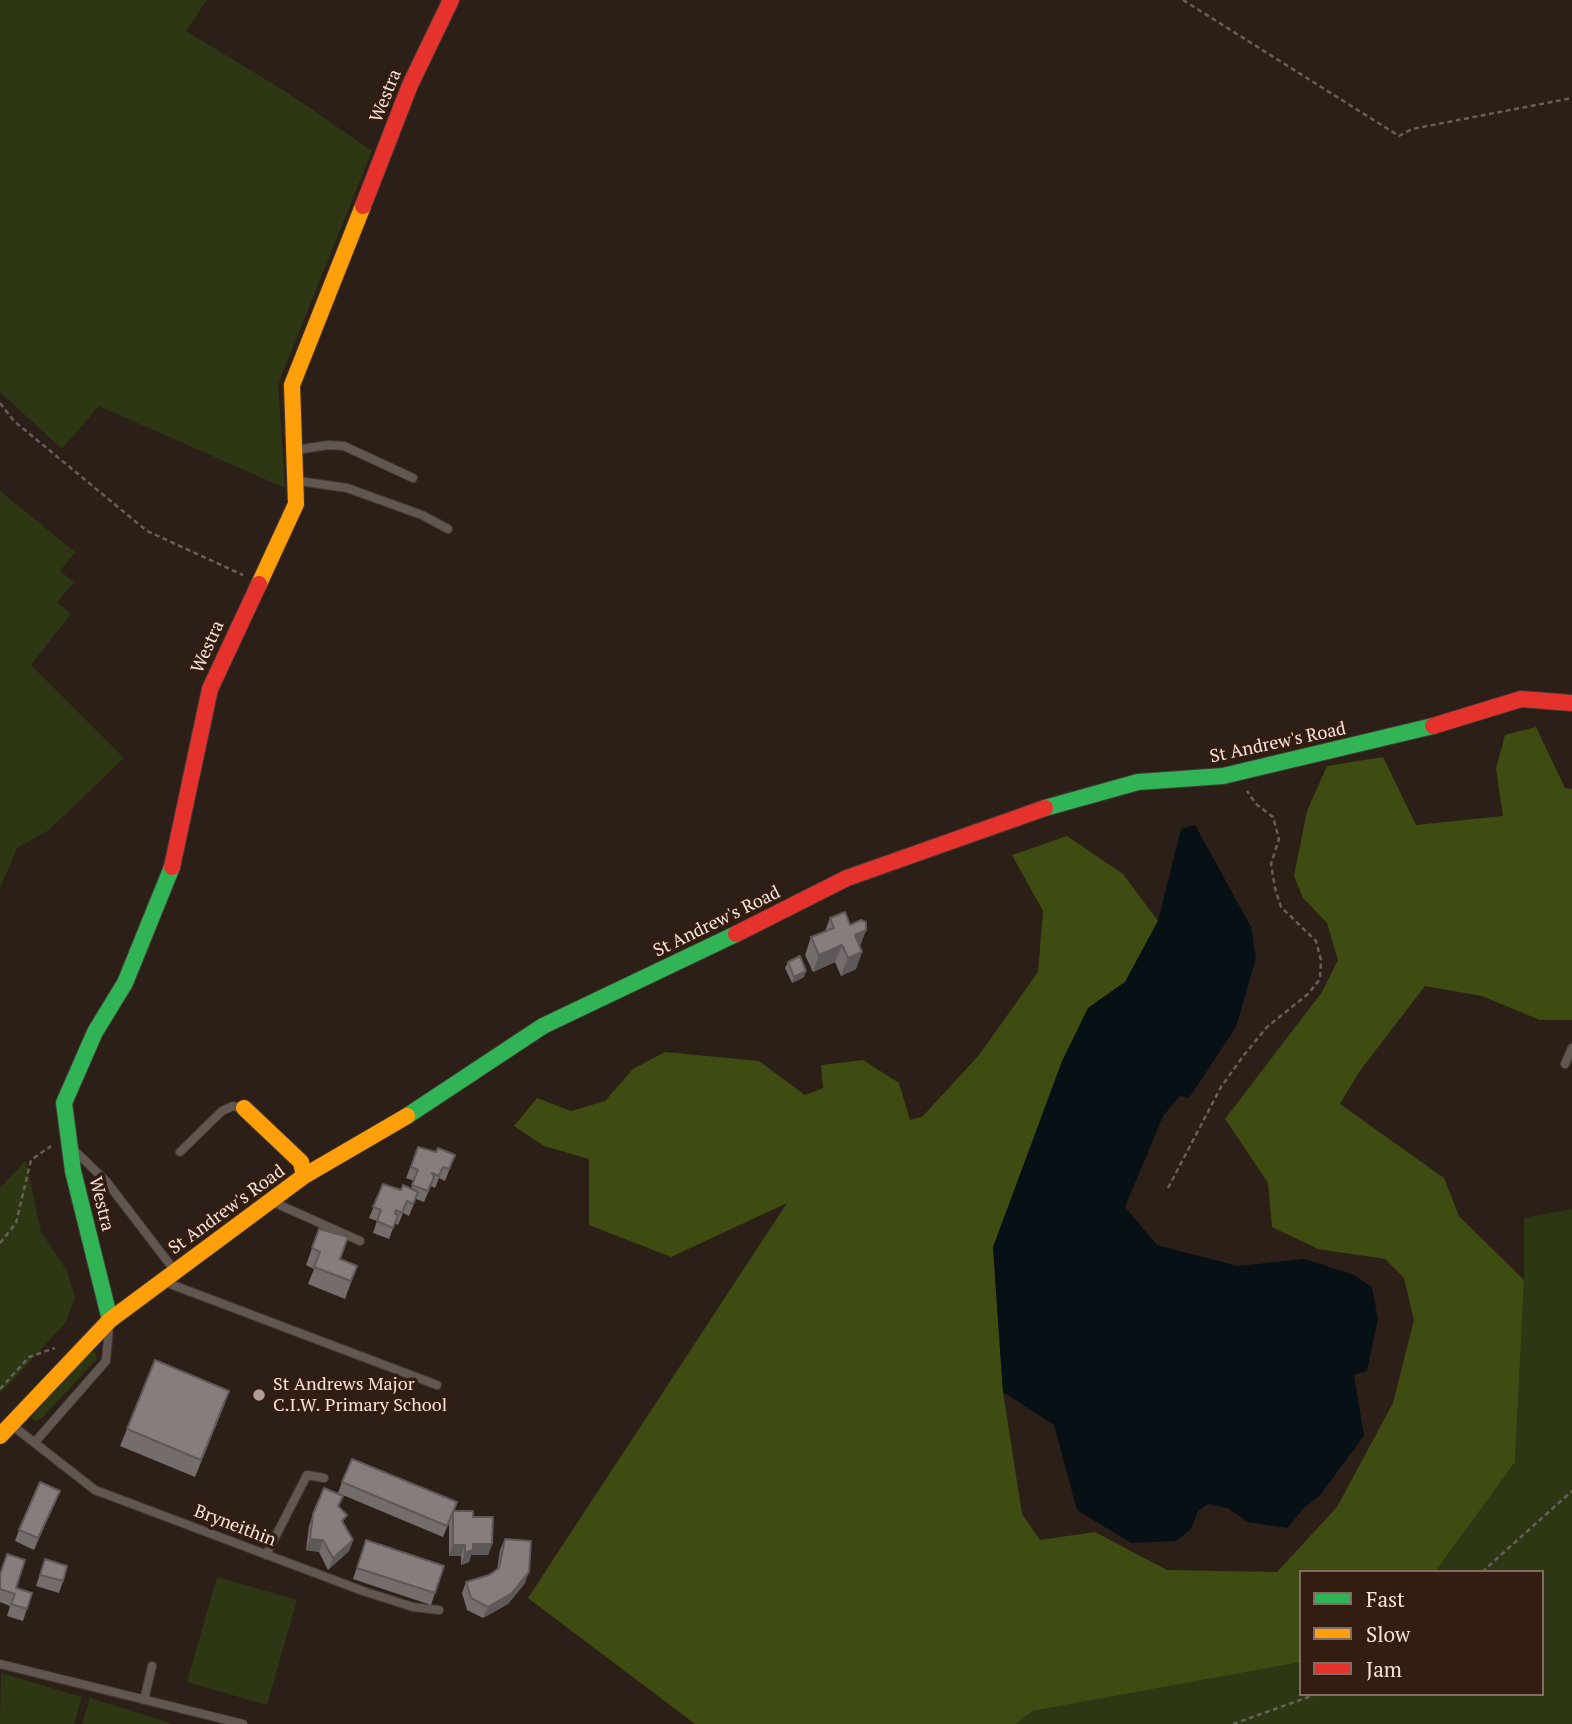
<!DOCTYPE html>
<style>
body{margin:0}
#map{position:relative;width:1572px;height:1724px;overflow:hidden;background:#2b1f18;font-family:"PT Serif",serif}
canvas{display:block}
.legend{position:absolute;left:1299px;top:1570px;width:245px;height:126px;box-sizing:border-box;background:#331c10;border:2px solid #806c62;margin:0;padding:9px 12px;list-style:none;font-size:21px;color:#f4e4dc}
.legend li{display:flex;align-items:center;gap:14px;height:35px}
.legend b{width:35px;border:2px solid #806c62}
</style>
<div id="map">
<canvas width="1572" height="1724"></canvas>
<ul class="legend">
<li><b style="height:9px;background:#30b455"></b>Fast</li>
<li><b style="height:9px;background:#ff9f0a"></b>Slow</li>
<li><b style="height:9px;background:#e5322d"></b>Jam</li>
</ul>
</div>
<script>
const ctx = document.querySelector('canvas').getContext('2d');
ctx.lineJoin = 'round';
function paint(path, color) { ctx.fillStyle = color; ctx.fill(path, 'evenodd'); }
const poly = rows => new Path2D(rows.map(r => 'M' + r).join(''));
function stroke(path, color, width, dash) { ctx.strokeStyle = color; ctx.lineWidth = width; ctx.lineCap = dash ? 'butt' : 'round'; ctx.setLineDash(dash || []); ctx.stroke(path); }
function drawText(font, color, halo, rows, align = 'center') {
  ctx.font = font + ' "PT Serif",serif'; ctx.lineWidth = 7; ctx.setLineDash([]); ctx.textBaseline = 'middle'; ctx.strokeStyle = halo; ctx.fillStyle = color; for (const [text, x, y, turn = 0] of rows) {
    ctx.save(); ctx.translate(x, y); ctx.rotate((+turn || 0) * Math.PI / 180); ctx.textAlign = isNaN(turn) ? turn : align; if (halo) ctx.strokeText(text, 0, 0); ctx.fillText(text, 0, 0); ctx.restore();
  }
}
paint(poly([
 [0,0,207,0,186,31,288,93,372,151,278,384,285,488,99,406,62,449,0,392],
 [0,491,75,552,60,571,74,582,57,602,71,614,31,665,124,758,49,830,17,848,0,888],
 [26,1160,41,1232,67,1271,75,1298,66,1322,0,1394,0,1188],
 [1572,1209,1572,1724,1016,1724,1031,1711,1301,1662,1301,1694,1542,1694,1542,1572,1435,1572,1515,1462,1524,1280,1524,1218],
 [90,1352,95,1352,97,1359,42,1418,34,1421,31,1417],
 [217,1577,297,1600,267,1705,187,1682],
 [1,1673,82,1697,74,1724,0,1724],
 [90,1698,171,1723,170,1724,82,1724]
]), '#2e3713');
paint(poly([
 [1536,727,1565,788,1572,789,1572,1020,1540,1020,1482,996,1425,986,1359,1072,1340,1104,1444,1178,1459,1216,1524,1280,1515,1462,1435,1572,1301,1572,1301,1662,1032,1711,1016,1724,695,1724,528,1598,787,1203,671,1257,589,1225,589,1159,544,1146,514,1126,537,1098,571,1111,605,1101,633,1069,665,1052,759,1061,805,1095,823,1088,821,1065,863,1060,899,1083,910,1120,922,1117,979,1055,1038,972,1043,911,1012,855,1067,836,1123,874,1158,921,1125,982,1088,1008,993,1247,1003,1392,1022,1514,1040,1540,1095,1532,1167,1570,1277,1572,1337,1507,1393,1403,1414,1320,1404,1278,1385,1259,1318,1249,1272,1227,1268,1183,1225,1119,1322,992,1338,960,1327,923,1303,898,1294,876,1307,811,1327,766,1383,757,1416,825,1503,816,1496,769,1505,735]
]), '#3e4c11');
paint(poly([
 [1195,825,1251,927,1256,958,1236,1027,1189,1098,1180,1096,1163,1116,1125,1207,1157,1245,1237,1266,1305,1259,1354,1275,1372,1287,1378,1319,1367,1371,1354,1375,1364,1436,1320,1495,1304,1508,1287,1528,1248,1522,1228,1508,1209,1504,1198,1511,1191,1529,1176,1541,1131,1543,1077,1510,1054,1425,1003,1392,993,1247,1062,1061,1088,1008,1125,982,1158,921,1181,829]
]), '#071015');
const lane = poly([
 [296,450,328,445,344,446,413,478],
 [299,481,347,488,422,515,448,529],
 [1565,1064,1572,1048],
 [76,1152,106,1181,175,1271],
 [180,1152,222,1111,233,1106,241,1108],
 [273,1202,360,1241],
 [165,1282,437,1385],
 [13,1426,95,1490,363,1591,413,1607,439,1610],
 [35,1442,106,1361,109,1328],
 [266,1555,307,1475,324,1478],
 [0,1664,243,1724],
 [144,1700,152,1666]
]);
const fast = poly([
 [1045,808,1138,782,1223,776,1433,726],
 [407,1116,543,1026,736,934],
 [110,1320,73,1171,64,1103,95,1032,125,983,172,867]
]);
const slow = poly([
 [259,584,296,504,292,385,363,206],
 [244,1108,301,1162,304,1176],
 [0,1436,110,1320,304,1176,407,1116]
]);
const jam = poly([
 [363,206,410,85,451,0],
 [1433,726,1521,699,1572,703],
 [172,867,210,689,259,584],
 [736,934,847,878,1045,808]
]);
stroke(lane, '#443934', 10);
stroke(fast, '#443934', 18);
stroke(slow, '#443934', 18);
stroke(jam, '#443934', 18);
stroke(poly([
 [1183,0,1399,136,1412,129,1572,98],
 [0,403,14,421,147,531,243,575],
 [1168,1188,1221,1087,1244,1055,1267,1027,1308,994,1320,979,1321,960,1316,941,1281,907,1275,888,1271,864,1279,839,1273,817,1256,804,1247,791],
 [0,1243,16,1223,31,1160,51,1146],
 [0,1389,29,1357,55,1348],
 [1482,1572,1572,1491],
 [1233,1724,1317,1694]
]), '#685f5a', 2.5, [5, 3.5]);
stroke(lane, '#615650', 8);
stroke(fast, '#30b455', 16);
stroke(slow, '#ff9f0a', 16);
stroke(jam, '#e5322d', 16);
paint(poly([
 [830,918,866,930,860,946,862,952,856,969,841,976,835,962,813,972,805,955,811,937,825,931],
 [788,962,804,977,792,983,785,968],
 [418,1147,436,1152,455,1155,445,1181,439,1178,435,1188,431,1186,424,1202,416,1199,409,1216,403,1213,398,1225,395,1223,389,1239,373,1233,377,1221,369,1218,383,1184,401,1190,411,1189,414,1181,406,1178],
 [319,1229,340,1259,357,1266,345,1299,308,1284,314,1269,306,1265],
 [223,1408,195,1477,120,1446,127,1429],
 [342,1482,473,1517,492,1544,488,1555,471,1555,469,1562,461,1565,461,1556,449,1556,449,1523,452,1515,443,1537,338,1493],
 [60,1491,34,1550,15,1541,19,1530],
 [343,1496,339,1507,344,1525,353,1540,349,1551,328,1570,319,1552,306,1550,309,1526,313,1514],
 [505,1539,525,1583,508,1604,483,1618,467,1610,462,1593,466,1582,489,1575,497,1570,500,1550],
 [366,1540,444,1566,431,1605,353,1579],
 [45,1559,63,1581,59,1593,36,1586],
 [0,1574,16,1588,32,1593,23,1621,7,1616,10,1606,0,1602]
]), '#756c6c');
paint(poly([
 [866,930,859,948,855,935],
 [842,945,835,962,813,972,819,955],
 [862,952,856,969,841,976,848,958],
 [806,971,804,977,792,983,794,977],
 [229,1391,223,1408,195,1477,201,1460],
 [60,1491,55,1502,34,1550,38,1538],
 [310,1539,323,1540,319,1552,306,1550],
 [353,1540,349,1551,328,1570,333,1558],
 [473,1544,492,1544,488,1555,471,1555,469,1562,461,1565,465,1553],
 [453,1545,465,1545,461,1556,449,1556],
 [529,1572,525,1583,508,1604,483,1618,488,1607]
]), '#5f5858');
const building = poly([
 [845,912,850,925,861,920,866,922,866,930,855,935,862,952,848,958,842,945,819,955,811,937,834,928,830,918,845,912],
 [800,956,806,971,794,977,788,962,800,956],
 [418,1147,436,1152,438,1148,455,1155,449,1169,443,1167,439,1176,432,1173,434,1177,428,1191,412,1185,418,1170,411,1167,418,1147],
 [383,1184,401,1190,403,1185,418,1192,413,1204,407,1201,402,1213,396,1210,395,1214,398,1215,393,1228,377,1221,381,1210,373,1207,383,1184],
 [319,1229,348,1237,340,1259,357,1266,351,1281,314,1267,320,1252,312,1248,319,1229],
 [155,1360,229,1391,201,1460,127,1429,155,1360],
 [352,1459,457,1502,447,1526,342,1482,352,1459],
 [40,1482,60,1491,38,1538,19,1530,40,1482],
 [324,1488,343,1496,338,1506,347,1515,342,1521,353,1540,333,1558,323,1540,310,1539,313,1514,324,1488],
 [453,1511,473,1511,473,1517,493,1517,492,1544,473,1544,473,1550,465,1553,465,1545,453,1545,453,1511],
 [505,1539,531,1541,529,1572,512,1593,488,1607,471,1598,466,1582,489,1575,499,1568,505,1539],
 [366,1540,444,1566,435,1593,357,1568,366,1540],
 [7,1554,25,1560,16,1588,32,1593,27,1609,11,1604,15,1594,0,1589,0,1575,7,1554],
 [45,1559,67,1566,63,1581,40,1575,45,1559]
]);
paint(building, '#887d7d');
stroke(building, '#5f5858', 2);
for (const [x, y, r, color] of [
 [259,1395,7,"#ae9f97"]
]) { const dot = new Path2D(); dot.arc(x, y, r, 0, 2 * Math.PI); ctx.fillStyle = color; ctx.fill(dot); stroke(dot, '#331c10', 2.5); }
drawText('18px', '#f4e4dc', '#331c10', [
 ["Westra",386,96,-68],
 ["Westra",208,647,-66],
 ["St Andrew's Road",1278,743,-12],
 ["St Andrew's Road",717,922,-26],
 ["Westra",101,1204,76],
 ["St Andrew's Road",227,1210,-36],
 ["Bryneithin",235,1526,21]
]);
drawText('18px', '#f4e4dc', '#331c10', [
 ["St Andrews Major",273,1385],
 ["C.I.W. Primary School",273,1406]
], 'left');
</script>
